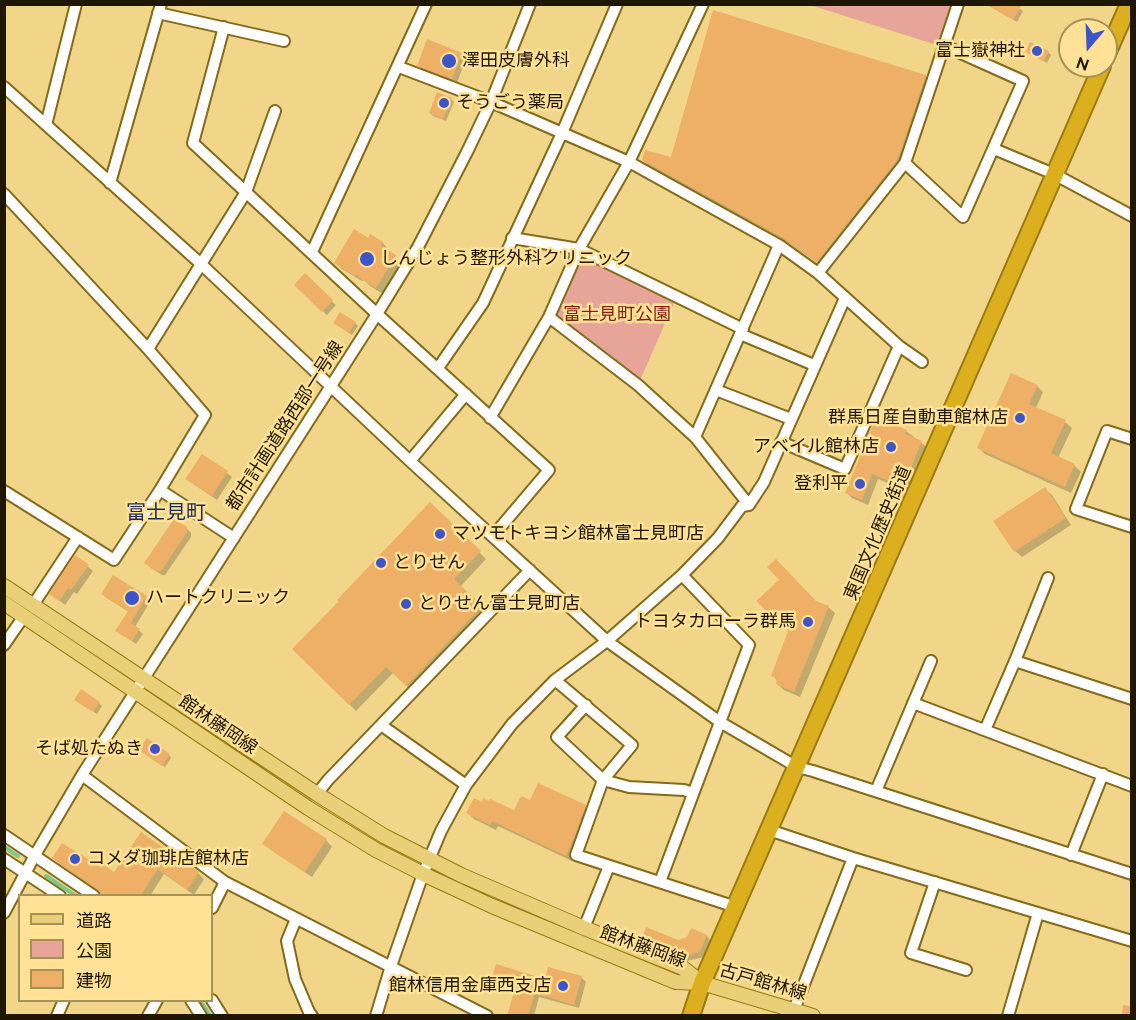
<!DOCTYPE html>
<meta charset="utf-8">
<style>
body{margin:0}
#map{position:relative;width:1136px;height:1020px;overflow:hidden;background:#f1d589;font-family:Raleway,"Noto Sans JP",sans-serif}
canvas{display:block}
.frame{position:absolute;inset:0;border:6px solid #1f1701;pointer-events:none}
.legend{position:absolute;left:18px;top:894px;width:195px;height:108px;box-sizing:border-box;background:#ffe296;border:2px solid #a5915a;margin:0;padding:8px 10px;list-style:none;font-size:18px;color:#1f1701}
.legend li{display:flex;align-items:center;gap:12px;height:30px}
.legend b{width:30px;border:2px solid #a5915a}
.north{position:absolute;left:1058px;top:18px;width:60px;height:60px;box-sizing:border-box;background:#ffe296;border:2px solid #a5915a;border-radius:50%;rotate:199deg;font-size:16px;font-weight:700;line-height:24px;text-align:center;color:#1f1701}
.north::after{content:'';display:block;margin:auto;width:21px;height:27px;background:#3d55c8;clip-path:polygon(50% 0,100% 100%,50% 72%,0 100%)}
</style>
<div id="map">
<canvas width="1136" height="1020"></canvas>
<div class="frame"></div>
<ul class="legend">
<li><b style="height:8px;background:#e9cf77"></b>道路</li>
<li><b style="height:16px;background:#e7a59a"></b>公園</li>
<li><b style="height:16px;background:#edb066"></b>建物</li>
</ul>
<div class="north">N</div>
</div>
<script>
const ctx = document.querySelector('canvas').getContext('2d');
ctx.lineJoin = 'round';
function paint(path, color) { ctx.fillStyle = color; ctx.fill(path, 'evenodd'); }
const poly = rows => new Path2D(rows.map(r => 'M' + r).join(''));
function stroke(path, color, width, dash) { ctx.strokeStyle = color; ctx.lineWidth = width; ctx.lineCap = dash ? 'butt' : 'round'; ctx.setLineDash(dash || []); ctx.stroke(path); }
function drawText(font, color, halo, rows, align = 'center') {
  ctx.font = font + ' Raleway,"Noto Sans JP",sans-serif'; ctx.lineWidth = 5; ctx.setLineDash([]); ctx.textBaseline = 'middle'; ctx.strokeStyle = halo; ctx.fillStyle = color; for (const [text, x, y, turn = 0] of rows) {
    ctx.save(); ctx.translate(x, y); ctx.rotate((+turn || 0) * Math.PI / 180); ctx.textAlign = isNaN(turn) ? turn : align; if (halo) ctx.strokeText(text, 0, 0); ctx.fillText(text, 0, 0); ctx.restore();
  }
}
paint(poly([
 [810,5,954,5,940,46],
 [579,249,677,296,638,385,549,317]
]), '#e7a59a');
paint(poly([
 [986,4,1013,4,1023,11,1017,22],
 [714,12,926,76,930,81,905,156,822,266,789,243,648,165,643,160,672,159],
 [428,41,462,54,466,59,457,83,423,70,418,65],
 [1027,52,1048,52,1051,55,1047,63,1030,54],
 [451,99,454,102,446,121,433,116,430,113],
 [371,236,383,243,389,250,388,252,395,256,401,263,383,294,370,286,364,280,362,281,342,269,336,263,368,240],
 [305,276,336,305,327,315,296,285],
 [355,323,358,326,352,335,338,325],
 [1037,386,1043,392,1036,408,1065,422,1072,428,1058,458,1074,465,1081,472,1071,493,985,454,979,448],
 [891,429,906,431,928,448,909,492,878,479,868,505,852,498,846,492],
 [202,456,227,473,232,477,217,500,192,483],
 [1045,489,1052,495,1071,525,1022,557,1015,551],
 [431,504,486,559,460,587,488,613,413,692,393,673,356,711,294,649],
 [186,528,191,533,191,537,165,575,162,575,151,568,146,563],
 [76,557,93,571,77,594,74,592,65,605,56,598],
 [113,577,146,598,150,602,135,627,143,634,136,644,117,631,129,612,107,598,103,594],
 [816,602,828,607,835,613,800,697,784,690,777,684,778,681,773,676],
 [78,702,99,703,102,706,97,714],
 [143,752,169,755,171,758,165,767],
 [530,802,585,807,591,813,580,845,572,861,498,826,496,830,474,819,468,813,515,812],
 [142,834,198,873,204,879,194,895,164,874,150,896,105,896,60,864,54,858,97,866,114,874],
 [326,840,332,847,312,877,271,850,264,843],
 [692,930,707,936,711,941,704,957,687,961,648,946,643,941,678,941,688,938],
 [582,978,586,982,579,1008,539,997,534,1016,508,1016,516,991,498,986,493,981,546,981]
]), '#0003');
stroke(poly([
 [4,847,18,856],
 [46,876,76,896],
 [200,1000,210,1016]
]), '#7cc98c', 4);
paint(poly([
 [986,4,1022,4,1013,20],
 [713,10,926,75,901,151,895,163,817,262,783,238,642,160,645,150,671,157],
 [427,39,462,53,452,79,417,66],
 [1030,42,1049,51,1044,61,1026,52],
 [437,92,452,98,443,119,429,113],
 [354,229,368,238,370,234,383,242,381,246,396,255,376,288,362,280,356,274,355,276,334,263],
 [305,273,333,300,322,312,294,285],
 [340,312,356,322,349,333,333,323],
 [1011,373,1038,385,1029,404,1066,420,1051,453,1075,464,1065,487,977,448],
 [875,420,890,427,892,424,907,430,905,434,922,441,903,487,872,474,862,500,845,493],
 [202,454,228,471,212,496,185,479],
 [1045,487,1066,518,1014,552,993,521],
 [430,502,481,551,454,579,482,606,406,686,386,667,349,705,292,649,339,601,337,600],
 [174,519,187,527,187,532,161,571,156,571,144,563],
 [75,555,89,565,71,590,68,588,59,601,49,594],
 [776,559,816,601,829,606,794,692,776,684,777,678,771,676,788,631,756,601,779,580,767,567],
 [113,575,147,596,131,623,140,629,132,641,115,631,128,611,101,594],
 [81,689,100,702,93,712,74,700],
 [147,738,170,754,162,766,139,750],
 [538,783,586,805,574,838,566,856,492,821,490,825,466,813,474,798,482,802,483,798,489,801,490,799,514,810,521,796,530,800],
 [284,811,327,839,305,872,262,844],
 [141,832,199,872,187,890,158,869,140,896,103,896,98,890,52,858,62,843,96,864,99,861,114,872],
 [646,927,678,940,687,937,691,928,707,935,700,952,681,957,641,941],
 [496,964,545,979,548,967,582,976,574,1005,535,993,528,1016,507,1016,515,989,491,981],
 [1123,1005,1131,1006,1131,1016,1122,1016]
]), '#edb066');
const minor = poly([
 [158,13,284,41],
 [224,27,193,143,377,314,549,470,493,536],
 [399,67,491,102,629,162,779,245,818,273,899,346,922,362],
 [4,87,201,264,410,461,607,641,720,722,797,767,813,771,1132,874],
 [46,125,76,4],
 [994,149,1054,174,1132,216],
 [905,163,963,217,1023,81,945,46],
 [110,183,161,4],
 [4,194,148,349,205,415,160,490,114,560,4,491],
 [512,238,579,249,743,329],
 [312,252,426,4],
 [818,273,905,163,958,4],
 [549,317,638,385,695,437,749,505],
 [740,334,814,365],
 [148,349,246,192,275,111],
 [438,368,483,303,562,133,617,4],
 [716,390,791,419],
 [490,418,549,317,579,249,629,162,703,4],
 [695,437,779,245],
 [1132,439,1107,431,1076,509,1132,527],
 [781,442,845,469,899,346],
 [410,461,466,394],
 [160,490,234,538],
 [33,605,78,537],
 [4,645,24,616],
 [1015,661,1132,699],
 [555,680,632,745,603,780,576,855,736,907],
 [913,703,1132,786],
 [586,705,557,737,603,780,629,787,684,790,693,793],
 [381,725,466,785],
 [985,730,1015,661,1048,578],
 [82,775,225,882,487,1016],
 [876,791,931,661],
 [317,794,328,780,530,570],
 [769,830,853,858,1132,941],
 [4,835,94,896],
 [1071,855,1103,774],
 [4,859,60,896],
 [660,882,749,645,682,575],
 [935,882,911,953,966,970],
 [212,908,225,882],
 [4,913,35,855,82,775,377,314,418,247,467,152,491,102,530,4],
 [296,919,287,941,295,979,309,1012,312,1016],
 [584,928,609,866],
 [191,1000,201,1016],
 [212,1000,222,1016],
 [794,1010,853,858],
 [57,1016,64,1000],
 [148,1016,157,1000],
 [376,1016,391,966,423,874,441,831,466,785,512,724,555,680,607,641,682,575,718,538,742,506,749,505,764,482,845,298],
 [1008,1016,1038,913]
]);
const major = poly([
 [4,586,317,794,384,836,461,875,584,928,683,968,702,983],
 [4,603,308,808,376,850,423,874,492,906,676,982,702,983,813,1016]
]);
const highway = poly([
 [1106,56,1129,4],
 [691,1016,702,983,1102,66]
]);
stroke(minor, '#856a1a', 14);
stroke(major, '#997a13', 16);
stroke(highway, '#997a13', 20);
stroke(minor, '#fff', 10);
stroke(major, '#e9cf77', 14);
stroke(highway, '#dbaf1d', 16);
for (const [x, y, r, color] of [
 [1037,51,6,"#3d55c8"],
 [449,61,8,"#3d55c8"],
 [444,103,6,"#3d55c8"],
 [367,259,8,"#3d55c8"],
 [1020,418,6,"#3d55c8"],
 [891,447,6,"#3d55c8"],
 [860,484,6,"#3d55c8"],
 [440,534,6,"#3d55c8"],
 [381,563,6,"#3d55c8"],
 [132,598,8,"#3d55c8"],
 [406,604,6,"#3d55c8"],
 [808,622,6,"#3d55c8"],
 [155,749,6,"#3d55c8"],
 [75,859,6,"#3d55c8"],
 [563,986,6,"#3d55c8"]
]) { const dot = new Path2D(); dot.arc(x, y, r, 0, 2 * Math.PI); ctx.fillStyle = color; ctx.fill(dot); stroke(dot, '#ffe296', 2); }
drawText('18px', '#1f1701', '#ffe296', [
 ["富士嶽神社",1025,51,"right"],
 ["澤田皮膚外科",462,61],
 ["そうごう薬局",456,103],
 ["しんじょう整形外科クリニック",380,259],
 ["群馬日産自動車館林店",1008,418,"right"],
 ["アベイル館林店",879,447,"right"],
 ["登利平",848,484,"right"],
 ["マツモトキヨシ館林富士見町店",452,534],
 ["とりせん",393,563],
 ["ハートクリニック",146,598],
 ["とりせん富士見町店",418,604],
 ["トヨタカローラ群馬",796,622,"right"],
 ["そば処たぬき",143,749,"right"],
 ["コメダ珈琲店館林店",87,859],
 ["館林信用金庫西支店",551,986,"right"]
], 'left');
drawText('18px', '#881b11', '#ffe296', [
 ["富士見町公園",617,315]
]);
drawText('18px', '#1f1701', '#ffe296', [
 ["都市計画道路西部一号線",285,426,-57],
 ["東国文化歴史街道",878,533,-67],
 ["館林藤岡線",218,725,34],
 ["館林藤岡線",643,947,20],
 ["古戸館林線",763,982,16]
]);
drawText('20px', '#1a275e', '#ffe296', [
 ["富士見町",166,513]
]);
</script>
